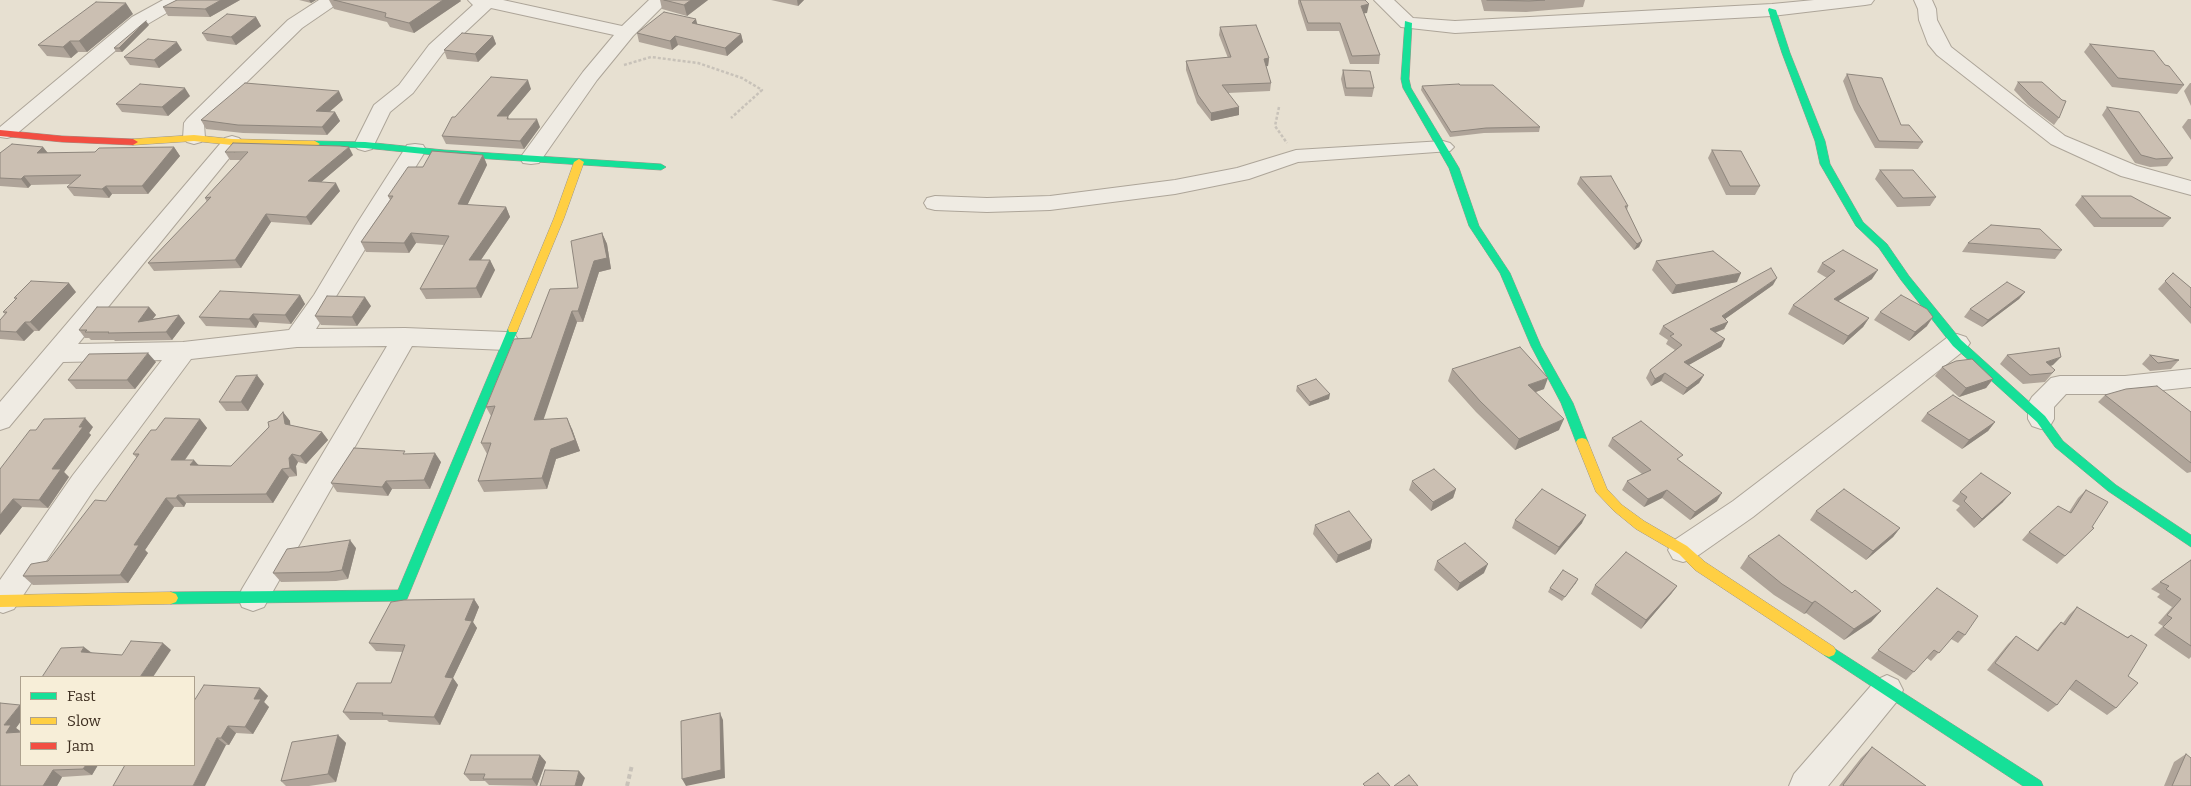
<!DOCTYPE html>
<style>
body{margin:0}
#map{position:relative;width:2191px;height:786px;overflow:hidden;background:#e7e0d1;font-family:Bitter,serif}
canvas{display:block}
.legend{position:absolute;left:20px;top:676px;width:175px;height:90px;box-sizing:border-box;background:#f7eed8;border:1px solid #ada18e;margin:0;padding:6px 9px;list-style:none;font-size:15px;color:#3d2e20}
.legend li{display:flex;align-items:center;gap:10px;height:25px}
.legend b{width:25px;border:1px solid #ada18e}
</style>
<div id="map">
<canvas width="2191" height="786"></canvas>
<ul class="legend">
<li><b style="height:6px;background:#16e098"></b>Fast</li>
<li><b style="height:6px;background:#ffcf43"></b>Slow</li>
<li><b style="height:6px;background:#f24e42"></b>Jam</li>
</ul>
</div>
<script>
const ctx = document.querySelector('canvas').getContext('2d');
ctx.lineJoin = 'round';
const poly = rows => new Path2D(rows.map(r => 'M' + r).join(''));
function stroke(path, color, width, dash) { ctx.strokeStyle = color; ctx.lineWidth = width; ctx.lineCap = dash ? 'butt' : 'round'; ctx.setLineDash(dash || []); ctx.stroke(path); }
function paint(path, color) { ctx.fillStyle = color; ctx.fill(path, 'evenodd'); }
const street = poly([
 [163,0,185,0,182,4,146,25,14,136,7,138,0,137,0,127,132,17,163,0],
 [319,0,340,0,337,4,302,28,204,124,205,138,201,142,194,144,187,142,183,138,184,123,187,119,288,20,319,0],
 [468,0,503,0,622,26,649,0,669,0,633,36,597,80,539,163,531,164,523,163,520,158,583,72,614,35,491,8,443,53,413,93,390,112,372,149,365,151,358,149,354,145,374,105,399,85,429,45,473,5,468,0],
 [1374,0,1394,0,1413,18,1455,21,1772,4,1814,0,1874,0,1871,4,1865,5,1772,16,1455,33,1401,27,1374,0],
 [1914,0,1932,0,1936,9,1937,20,1951,47,2065,136,2137,166,2191,181,2191,195,2121,176,2051,144,1937,55,1928,44,1919,20,1918,9,1914,0],
 [232,136,239,138,243,142,239,146,78,344,183,342,289,330,314,295,356,225,404,150,407,145,415,144,423,145,426,150,316,329,405,328,506,332,515,335,519,341,515,347,506,350,412,346,264,607,253,611,242,607,238,598,242,589,387,346,297,347,191,359,93,491,14,609,3,613,0,612,0,580,73,475,162,360,63,362,9,427,0,430,0,402,225,138,232,136],
 [1443,141,1450,143,1454,147,1450,151,1298,162,1249,179,1175,194,1050,210,987,212,935,210,927,208,924,203,927,198,935,196,987,198,1050,196,1175,180,1237,168,1296,150,1443,141],
 [1957,334,1966,337,1970,343,1966,349,1753,517,1693,559,1683,562,1673,559,1668,550,1673,541,1733,501,1948,337,1957,334],
 [2191,369,2191,387,2125,394,2066,394,2054,407,2054,419,2050,426,2041,429,2032,426,2028,419,2028,404,2032,397,2051,378,2060,376,2125,376,2191,369],
 [1887,675,1898,680,1903,690,1898,700,1828,786,1789,786,1794,774,1876,680,1887,675]
]);
const fast = poly([
 [1769,8,1776,10,1790,53,1825,141,1830,164,1863,222,1887,244,1909,276,1961,340,2045,416,2063,441,2116,485,2191,535,2191,547,2108,491,2055,447,2037,422,1953,346,1901,280,1879,248,1856,226,1820,164,1815,141,1782,53,1768,10,1769,8],
 [1405,21,1412,23,1409,79,1411,88,1459,168,1479,226,1510,273,1541,346,1573,403,1588,442,1586,445,1582,446,1578,445,1576,442,1561,403,1531,346,1500,273,1469,226,1449,168,1403,88,1401,79,1405,21],
 [315,141,365,142,444,150,661,164,666,167,661,170,444,156,365,148,312,146,312,142,315,141],
 [513,325,518,329,407,599,402,601,171,604,166,602,164,598,166,594,171,592,398,590,508,329,513,325],
 [1829,645,2041,781,2043,786,2023,786,1824,655,1822,651,1824,647,1829,645]
]);
const slow = poly([
 [194,135,232,139,315,141,320,144,315,147,232,145,194,141,133,145,128,142,133,139,194,135],
 [579,159,584,162,564,218,518,329,517,332,509,332,508,329,554,218,574,162,579,159],
 [1582,438,1586,439,1588,442,1607,489,1622,505,1644,521,1687,546,1705,562,1834,647,1836,651,1834,655,1829,657,1824,655,1695,570,1679,554,1636,529,1614,511,1596,492,1576,442,1578,439,1582,438],
 [171,592,176,594,178,598,176,602,171,604,0,607,0,595,171,592]
]);
const jam = poly([
 [0,130,62,136,133,139,138,142,133,145,62,142,0,136,0,130]
]);
stroke(street, '#ada599', 2);
stroke(fast, '#9c958a', 1);
stroke(slow, '#9c958a', 1);
stroke(jam, '#9c958a', 1);
stroke(poly([
 [624,65,651,57,698,63,742,78,762,90,731,118],
 [1279,107,1275,126,1287,143]
]), '#c8c2b9', 2.5, [3, 2]);
stroke(poly([
 [627,786,632,765]
]), '#c8c2b9', 4, [4.5, 3]);
paint(street, '#efebe3');
paint(fast, '#16e098');
paint(slow, '#ffcf43');
paint(jam, '#f24e42');
paint(poly([
 [177,0,240,0,210,17,168,16,163,7],
 [299,0,316,0,311,3],
 [329,0,460,0,461,1,414,33,390,27,387,22,334,9],
 [660,0,708,0,687,16,662,9],
 [771,0,804,0,798,6],
 [1298,0,1365,0,1367,13,1364,13,1380,55,1379,64,1350,64,1339,31,1307,31,1298,3],
 [1481,0,1585,0,1583,7,1526,12,1484,11],
 [133,14,87,52,78,52,71,58,47,56,38,45],
 [256,17,261,26,236,45,207,41,202,33],
 [697,24,741,34,743,42,727,56,678,45,672,50,639,42,637,33],
 [149,25,122,52,116,52,114,48],
 [1220,27,1269,58,1268,66,1266,66,1271,83,1270,91,1228,93,1239,115,1211,121,1197,103,1186,70,1186,61,1228,58,1219,35],
 [493,36,496,44,478,62,447,59,444,50],
 [2090,44,2165,65,2184,85,2177,94,2112,87,2084,52],
 [182,50,159,68,130,65,124,57],
 [1343,70,1374,88,1372,97,1345,96,1341,79],
 [1847,74,1901,125,1923,142,1918,149,1875,148,1854,110,1843,81],
 [2018,82,2059,118,2054,125,2028,105,2014,90],
 [2190,83,2191,83,2191,106,2184,91],
 [1422,86,1540,127,1539,132,1484,133,1450,137,1421,90],
 [531,89,508,116,509,119,540,127,524,149,446,144,442,136,455,117],
 [190,96,168,116,122,112,116,104],
 [343,100,329,112,335,112,340,121,327,135,243,133,206,129,201,120],
 [2107,107,2173,158,2167,166,2150,167,2135,163,2102,115],
 [2188,119,2191,119,2191,140,2182,127],
 [43,147,48,153,95,152,174,147,180,156,148,194,112,194,109,198,74,196,67,187,71,184,31,185,28,188,0,186,0,153],
 [1712,150,1760,186,1755,195,1726,195,1708,158],
 [225,152,353,155,321,182,340,191,311,225,271,222,241,268,154,271,148,263,207,202,205,198,241,160,230,160],
 [483,155,487,165,467,205,506,207,510,217,481,260,490,260,495,270,481,298,426,299,420,289,444,245,416,243,409,253,366,252,361,242,390,200,388,196,423,167],
 [1880,170,1936,197,1930,206,1897,207,1875,179],
 [1580,177,1628,206,1627,210,1642,241,1639,247,1634,250,1577,184],
 [2082,196,2171,218,2163,227,2094,227,2075,205],
 [602,233,607,244,611,269,599,272,583,322,577,322,543,419,572,429,580,451,556,459,547,489,484,492,478,481,487,454,481,443,491,416,486,407,531,338,578,288],
 [1968,243,2062,250,2055,259,1962,252],
 [1656,261,1737,282,1672,294,1652,270],
 [1822,263,1872,279,1838,301,1869,318,1863,327,1843,345,1788,314,1793,305,1827,278,1817,272],
 [2173,273,2191,288,2191,324,2158,289],
 [1773,285,1725,319,1728,322,1724,329,1715,333,1725,339,1721,347,1688,365,1704,375,1699,383,1683,395,1661,381,1651,386,1646,378,1650,370,1675,350,1666,344,1668,340,1659,334,1663,326],
 [76,292,39,331,34,331,24,341,0,339,0,320,5,314,3,312,16,299,14,298],
 [2025,292,2019,299,1982,327,1964,317,1970,309],
 [300,295,305,304,291,324,259,322,256,328,206,326,199,317],
 [371,306,357,326,321,325,315,316],
 [149,307,156,315,152,319,179,315,185,323,172,340,115,341,114,340,91,340,89,338,85,338,79,330],
 [1880,312,1927,326,1909,341,1874,320],
 [2007,355,2053,365,2050,366,2055,370,2045,382,2023,384,2000,364],
 [2150,355,2179,360,2171,369,2150,371,2142,364],
 [156,362,135,389,76,389,68,380],
 [1942,367,1993,379,1986,388,1959,397,1935,376],
 [1452,369,1544,389,1536,392,1559,430,1515,450,1476,412,1448,381],
 [264,384,248,411,226,411,219,402],
 [1297,386,1329,399,1309,406,1296,391],
 [2105,395,2191,412,2191,472,2187,473,2098,402],
 [283,412,290,421,290,425,322,432,328,440,306,464,298,462,296,466,297,476,289,477,273,503,186,503,184,507,174,507,145,550,148,553,128,583,33,585,23,576,48,561,106,501,137,458,133,454,156,430,200,419,207,428,185,460,199,465,231,466],
 [1927,413,1995,422,1988,431,1962,449,1921,421],
 [93,427,89,433,91,435,64,472,69,477,48,508,22,507,0,535,0,469],
 [1612,438,1680,461,1717,501,1690,520,1662,498,1644,507,1622,490,1627,481,1642,474,1608,446],
 [406,454,441,462,430,489,392,489,388,496,337,492,331,483],
 [1412,481,1456,489,1453,498,1431,511,1409,490],
 [2086,490,2092,527,2094,528,2057,564,2022,540,2029,532,2069,512,2078,498],
 [1960,492,2003,502,1974,528,1956,510,1960,506,1952,501],
 [1816,511,1900,528,1893,537,1866,560,1810,520],
 [1515,520,1582,523,1555,555,1512,528],
 [1315,525,1372,540,1370,549,1336,563,1313,534],
 [356,548,348,579,336,581,281,582,273,573],
 [1748,556,1852,593,1881,611,1871,622,1844,640,1806,613,1804,614,1774,595,1740,568],
 [2191,560,2191,657,2189,659,2154,635,2163,626,2158,623,2172,607,2157,597,2160,594,2151,589,2160,582],
 [1437,561,1484,573,1457,591,1434,570],
 [1578,579,1562,601,1548,592,1550,588],
 [1595,585,1677,586,1671,594,1641,629,1591,594],
 [1937,588,1965,635,1958,643,1951,639,1931,661,1927,658,1906,680,1871,658],
 [474,599,479,607,473,622,477,628,453,678,458,685,440,725,389,722,387,720,350,720,343,712,391,683,403,652,376,651,369,643],
 [2077,607,2127,637,2131,635,2128,676,2116,708,2107,715,2069,689,2057,705,2048,712,1987,670,2008,644,2016,636,2037,650,2053,630,2061,622,2063,623,2069,615],
 [260,688,268,696,264,702,269,707,253,734,236,733,229,745,226,745,113,786],
 [20,705,21,706,21,721,16,728,20,731,19,732,98,765,92,775,62,777,57,786,0,786],
 [338,735,346,743,336,782,309,786,286,786,281,781],
 [1872,747,1926,786,1839,786,1861,758],
 [2186,754,2191,786,2164,786,2174,762],
 [540,755,546,762,537,786,489,785,485,781,470,781,464,774]
]), '#afa499');
paint(poly([
 [221,0,240,0,210,17,205,9],
 [309,0,316,0,311,3],
 [443,0,460,0,461,1,414,33,409,23],
 [691,0,708,0,687,16,684,5],
 [797,0,804,0,798,6],
 [126,3,133,14,87,52,79,41],
 [1369,4,1367,13,1360,14,1361,6],
 [256,17,261,26,236,45,231,37],
 [696,19,698,27,692,23],
 [146,21,149,25,122,52,119,48],
 [741,34,743,42,727,56,725,48],
 [493,36,496,44,478,62,475,54],
 [675,36,678,45,672,50,670,41],
 [70,41,78,52,71,58,63,47],
 [177,42,182,50,159,68,154,60],
 [1269,58,1268,66,1263,67,1264,59],
 [528,80,531,89,501,125,497,116],
 [185,88,190,96,168,116,162,107],
 [339,91,343,100,320,120,316,111],
 [1239,107,1239,115,1211,121,1211,113],
 [335,112,340,121,327,135,322,127],
 [537,119,540,127,524,149,520,141],
 [43,147,50,156,37,153],
 [174,147,180,156,148,194,142,186],
 [349,147,353,155,313,189,308,181],
 [483,155,487,165,463,214,458,204],
 [24,176,31,185,28,188,21,179],
 [336,183,340,191,311,225,306,217],
 [106,186,112,194,109,198,102,189],
 [506,207,510,217,474,270,469,260],
 [266,214,271,222,241,268,235,260],
 [411,233,416,243,409,253,404,243],
 [602,233,607,244,611,269,599,272,583,322,578,311],
 [1642,241,1639,247,1634,250,1637,244],
 [490,260,495,270,481,298,476,288],
 [1878,270,1872,279,1828,308,1834,299],
 [1741,273,1737,282,1672,294,1676,285],
 [1777,278,1773,285,1718,324,1722,316],
 [69,283,76,292,39,331,30,322],
 [2025,292,2019,299,1982,327,1988,320],
 [300,295,305,304,291,324,285,315],
 [365,297,371,306,357,326,352,317],
 [149,307,156,315,144,330,138,322],
 [572,311,577,322,540,430,534,420],
 [253,314,259,322,256,328,249,319],
 [179,315,185,323,172,340,166,332],
 [1933,317,1927,326,1909,341,1915,332],
 [1869,318,1863,327,1843,345,1848,336],
 [25,322,34,331,24,341,16,332],
 [1728,322,1724,329,1706,336,1710,329],
 [1725,339,1721,347,1680,370,1684,362],
 [148,353,156,362,135,389,127,380],
 [2061,357,2053,365,2038,370,2046,362],
 [1665,373,1661,381,1651,386,1655,379],
 [257,375,264,384,248,411,241,402],
 [1704,375,1699,383,1683,395,1687,388],
 [1548,378,1544,389,1524,396,1528,385],
 [1993,379,1986,388,1959,397,1966,388],
 [1330,394,1329,399,1309,406,1310,402],
 [283,412,290,421,291,432,285,424],
 [85,418,93,427,89,433,91,435,64,472,69,477,48,508,39,500,52,469],
 [567,418,572,429,580,451,556,459,547,489,542,478,551,449],
 [200,419,207,428,179,468,171,460],
 [1564,419,1559,430,1515,450,1519,439],
 [1995,422,1988,431,1962,449,1969,440],
 [322,432,328,440,306,464,300,456],
 [435,453,441,462,430,489,424,480],
 [292,454,298,462,296,466,297,476,290,468,289,458],
 [194,460,201,468,190,465],
 [282,469,289,477,273,503,266,494],
 [386,481,392,489,388,496,382,487],
 [1456,489,1453,498,1431,511,1433,502],
 [1667,490,1662,498,1644,507,1648,499],
 [1722,493,1717,501,1690,520,1695,512],
 [2011,493,2003,502,1974,528,1982,519],
 [178,495,186,503,184,507,176,498],
 [166,498,174,507,145,550,148,553,128,583,120,575,134,545],
 [13,499,22,507,0,535,0,515],
 [1586,515,1582,523,1555,555,1559,547],
 [1900,528,1893,537,1866,560,1873,551],
 [350,540,356,548,348,579,342,570],
 [1372,540,1370,549,1336,563,1338,555],
 [1488,564,1484,573,1457,591,1460,583],
 [1578,579,1576,583,1562,601,1565,597],
 [1677,586,1671,594,1641,629,1646,620],
 [474,599,479,607,473,622,477,628,453,678,458,685,440,725,434,717,445,677,465,620],
 [1815,601,1806,613,1804,614,1812,603],
 [1881,611,1871,622,1844,640,1854,629],
 [163,643,171,650,153,677,140,677],
 [84,647,92,653,81,652],
 [260,688,268,696,264,702,269,707,253,734,245,727,254,699],
 [20,705,21,706,21,721,16,728,20,731,15,739,6,733,4,725],
 [720,713,723,720,725,778,686,786,682,779],
 [228,726,236,733,229,745,221,738],
 [338,735,346,743,336,782,328,774],
 [217,738,226,745,205,786,193,786],
 [540,755,546,762,537,786,532,779],
 [86,765,98,765,92,775,83,769],
 [53,770,62,777,57,786,43,786],
 [579,771,585,778,582,786,575,786]
]), '#8e867d');
const building = poly([
 [177,0,221,0,205,9,163,7,177,0],
 [334,0,443,0,409,23,385,17,386,13,334,0],
 [664,0,691,0,684,5,664,0],
 [1300,0,1365,0,1369,4,1361,6,1380,55,1352,56,1340,23,1308,23,1300,0],
 [1487,0,1545,0,1529,1,1487,0],
 [96,2,126,3,79,41,70,41,63,47,38,45,96,2],
 [664,12,696,19,692,23,741,34,725,48,675,36,670,41,637,33,664,12],
 [227,14,256,17,231,37,202,33,227,14],
 [146,21,119,48,114,48,146,21],
 [1256,25,1269,58,1264,59,1271,83,1222,85,1239,107,1211,113,1198,95,1186,61,1231,57,1220,27,1256,25],
 [462,33,493,36,475,54,444,50,462,33],
 [148,39,177,42,154,60,124,57,148,39],
 [2090,44,2154,51,2165,65,2169,66,2184,85,2118,78,2090,44],
 [1343,70,1370,71,1374,88,1346,88,1343,70],
 [1847,74,1882,78,1901,125,1909,125,1923,142,1879,141,1858,103,1847,74],
 [491,77,528,80,497,116,508,116,507,119,537,119,520,141,442,136,452,117,455,117,491,77],
 [2018,82,2042,82,2062,100,2066,101,2059,118,2033,97,2018,82],
 [245,83,339,91,316,111,335,112,322,127,238,125,201,120,245,83],
 [140,84,185,88,162,107,116,104,140,84],
 [1459,84,1460,85,1493,85,1540,127,1486,128,1451,132,1422,86,1459,84],
 [2107,107,2139,112,2173,158,2156,159,2141,155,2107,107],
 [233,143,340,146,349,147,308,181,336,183,306,217,266,214,235,260,148,263,211,197,205,198,248,152,225,152,233,143],
 [12,144,43,147,37,153,95,152,99,148,174,147,142,186,106,186,102,189,67,187,81,175,24,176,21,179,0,178,0,153,12,144],
 [1712,150,1741,151,1760,186,1730,186,1712,150],
 [432,151,483,155,458,204,506,207,469,260,490,260,476,288,420,289,449,236,411,233,404,243,361,242,393,196,388,196,408,167,423,167,432,151],
 [1880,170,1913,170,1936,197,1903,198,1880,170],
 [1611,176,1628,206,1625,206,1642,241,1637,244,1580,177,1611,176],
 [2082,196,2131,196,2171,218,2101,218,2082,196],
 [1991,225,2040,229,2062,250,1968,243,1991,225],
 [602,233,607,258,594,261,578,311,572,311,534,420,567,418,575,440,551,449,542,478,478,481,491,443,481,443,495,406,486,407,514,339,531,338,550,289,578,288,571,241,602,233],
 [1843,250,1878,270,1834,299,1869,318,1848,336,1793,305,1835,271,1822,263,1843,250],
 [1713,251,1741,273,1676,285,1656,261,1713,251],
 [1771,268,1777,278,1722,316,1728,322,1710,329,1725,339,1684,362,1704,375,1687,388,1665,373,1655,379,1650,370,1682,345,1670,336,1674,334,1663,326,1771,268],
 [2173,273,2191,288,2191,308,2165,281,2173,273],
 [31,281,69,283,30,322,25,322,16,332,0,331,0,320,7,312,3,312,17,298,14,298,31,281],
 [2007,282,2025,292,1988,320,1970,309,2007,282],
 [220,291,300,295,285,315,253,314,249,319,199,317,220,291],
 [1901,295,1927,309,1933,317,1915,332,1880,312,1901,295],
 [327,296,365,297,352,317,315,316,327,296],
 [97,307,149,307,138,322,179,315,166,332,108,333,109,332,85,332,87,330,79,330,97,307],
 [1520,347,1548,378,1528,385,1564,419,1519,439,1480,401,1452,369,1520,347],
 [2059,348,2061,357,2046,362,2055,370,2052,373,2030,375,2007,355,2059,348],
 [148,353,127,380,68,380,89,354,148,353],
 [2150,355,2179,360,2158,363,2150,355],
 [1972,359,1993,379,1966,388,1942,367,1956,361,1972,359],
 [257,375,241,402,219,402,236,376,257,375],
 [1316,379,1330,394,1310,402,1297,386,1316,379],
 [2157,386,2191,412,2191,463,2105,395,2126,389,2157,386],
 [1953,395,1995,422,1969,440,1927,413,1953,395],
 [283,412,285,424,322,432,300,456,292,454,289,458,290,468,282,469,266,494,178,495,176,498,166,498,134,545,139,545,120,575,23,576,31,564,48,561,95,500,106,501,139,454,133,454,151,430,156,430,165,418,200,419,171,460,194,460,190,465,231,466,269,427,268,422,277,419,283,412],
 [85,418,79,427,83,427,52,469,61,469,39,500,13,499,0,515,0,469,30,430,36,430,44,419,85,418],
 [1641,421,1683,455,1677,459,1722,493,1695,512,1667,490,1648,499,1627,481,1651,470,1612,438,1641,421],
 [354,448,405,451,403,454,435,453,424,480,386,481,382,487,331,483,354,448],
 [1434,469,1456,489,1433,502,1412,481,1434,469],
 [1981,473,2011,493,1982,519,1964,501,1967,497,1960,492,1981,473],
 [1542,489,1586,515,1559,547,1515,520,1542,489],
 [1844,489,1900,528,1873,551,1816,511,1844,489],
 [2086,490,2108,502,2092,527,2094,528,2065,556,2029,532,2058,506,2071,513,2086,490],
 [1349,511,1372,540,1338,555,1315,525,1349,511],
 [1779,535,1852,593,1855,590,1881,611,1854,629,1815,601,1812,603,1782,584,1748,556,1779,535],
 [350,540,342,570,329,572,273,573,287,549,350,540],
 [1465,543,1488,564,1460,583,1437,561,1465,543],
 [1626,552,1677,586,1646,620,1595,585,1626,552],
 [2191,560,2191,646,2163,627,2172,618,2167,615,2181,599,2166,589,2169,586,2160,582,2191,560],
 [1563,570,1578,579,1565,597,1550,588,1563,570],
 [1937,588,1978,616,1965,635,1958,631,1939,653,1934,650,1914,672,1878,650,1937,588],
 [474,599,465,620,472,621,445,677,453,678,434,717,382,715,383,713,343,712,357,683,391,683,405,645,369,643,391,602,404,600,474,599],
 [2077,607,2128,638,2131,635,2147,645,2128,676,2138,683,2116,708,2076,680,2057,705,1995,663,2016,636,2038,651,2061,622,2065,625,2077,607],
 [131,641,163,643,140,677,42,677,61,648,84,647,81,652,122,655,131,641],
 [204,685,260,688,254,699,261,699,245,727,228,726,221,738,217,738,193,786,113,786,125,765,194,765,194,701,204,685],
 [0,703,20,705,4,725,11,725,6,733,21,732,21,765,86,765,83,769,53,770,43,786,0,786,0,703],
 [720,713,721,770,682,779,681,721,720,713],
 [338,735,328,774,281,781,292,742,338,735],
 [1872,747,1926,786,1844,786,1843,785,1872,747],
 [2186,754,2191,758,2191,786,2172,786,2186,754],
 [471,755,540,755,532,779,483,779,485,774,464,774,471,755],
 [545,770,579,771,575,786,540,786,545,770],
 [1378,773,1390,786,1365,786,1363,784,1378,773],
 [1409,775,1418,786,1394,786,1409,775]
]);
paint(building, '#cbbfb2');
stroke(building, '#8e867d', 1);
</script>
